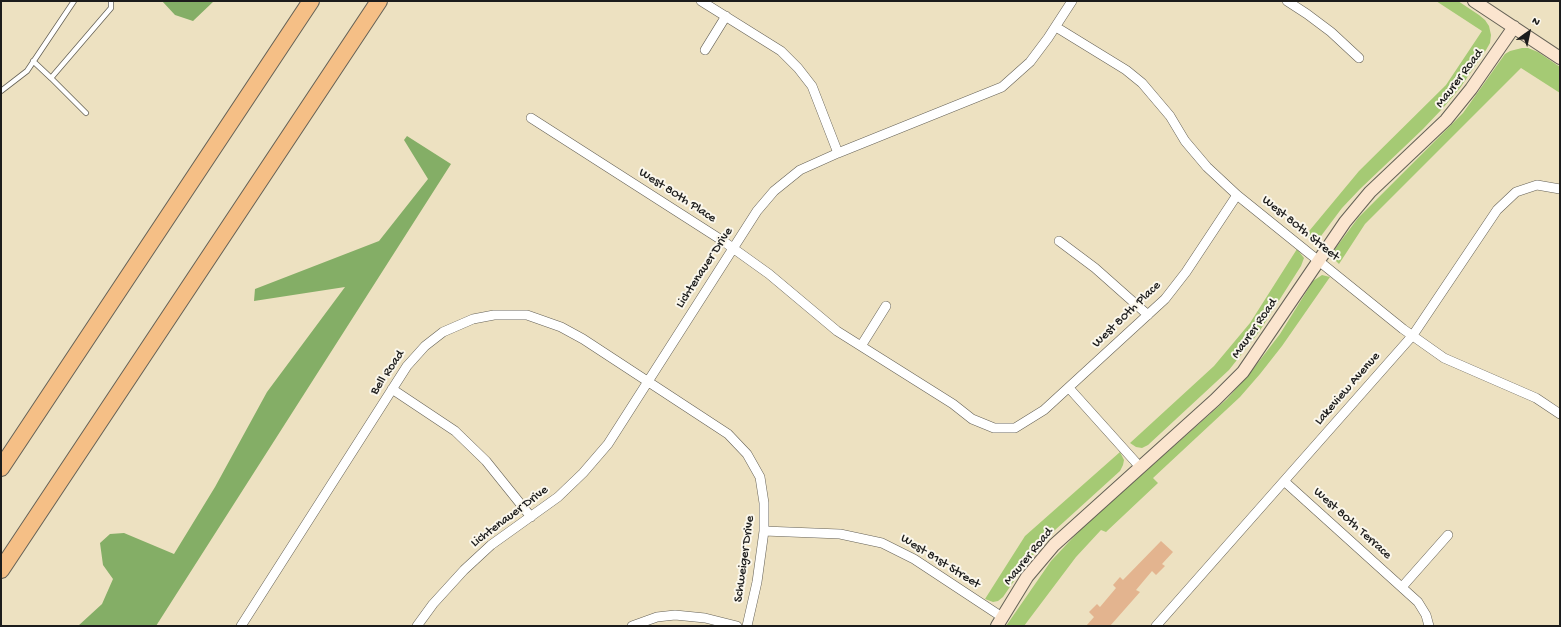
<!DOCTYPE html>
<style>
body{margin:0}
#map{position:relative;width:1561px;height:627px;overflow:hidden;background:#ede1c1;font-family:"Gochi Hand",sans-serif}
canvas{display:block}
.frame{position:absolute;inset:0;border:2px solid #1c1c1c;pointer-events:none}
.north{position:absolute;left:1509px;top:12px;width:40px;height:40px;-webkit-text-stroke:3px #fbf7ec;paint-order:stroke;rotate:33deg;font-size:11px;font-weight:700;line-height:16px;text-align:center;color:#1c1c1c}
.north::after{content:'';display:block;margin:auto;width:14px;height:18px;background:#1c1c1c;clip-path:polygon(50% 0,100% 100%,50% 72%,0 100%)}
</style>
<div id="map">
<canvas width="1561" height="627"></canvas>
<div class="frame"></div>
<div class="north">N</div>
</div>
<script>
const ctx = document.querySelector('canvas').getContext('2d');
ctx.lineJoin = 'round';
function paint(path, color) { ctx.fillStyle = color; ctx.fill(path, 'evenodd'); }
const poly = rows => new Path2D(rows.map(r => 'M' + r).join(''));
function stroke(path, color, width, dash) { ctx.strokeStyle = color; ctx.lineWidth = width; ctx.lineCap = dash ? 'butt' : 'round'; ctx.setLineDash(dash || []); ctx.stroke(path); }
function drawText(font, color, halo, rows, align = 'center') {
  ctx.font = font + ' "Gochi Hand",sans-serif'; ctx.lineWidth = 4; ctx.setLineDash([]); ctx.textBaseline = 'middle'; ctx.strokeStyle = halo; ctx.fillStyle = color; for (const [text, x, y, turn = 0] of rows) {
    ctx.save(); ctx.translate(x, y); ctx.rotate((+turn || 0) * Math.PI / 180); ctx.textAlign = isNaN(turn) ? turn : align; if (halo) ctx.strokeText(text, 0, 0); ctx.fillText(text, 0, 0); ctx.restore();
  }
}
paint(poly([
 [1436,1,1458,1,1479,15,1485,20,1489,26,1491,35,1490,43,1486,50,1460,88,1443,108,1423,129,1360,189,1342,208,1321,236,1311,239,1305,236,1359,171,1446,85,1482,31],
 [1522,48,1528,48,1538,52,1560,67,1560,93,1521,68,1365,224,1339,264,1335,260,1335,249,1358,218,1463,113,1505,54,1510,51],
 [1297,249,1304,258,1301,266,1259,332,1229,370,1148,445,1142,448,1136,447,1130,443,1214,366,1250,323],
 [1322,275,1330,277,1282,346,1260,374,1240,397,1153,478,1158,483,1106,532,1101,530,1076,557,1024,626,1006,626,1051,561,1066,545,1084,526,1227,399,1250,373,1280,334,1313,281],
 [1120,452,1124,460,1123,465,1120,471,1055,530,1027,562,1003,597,998,601,993,602,985,599,1025,536]
]), '#a5ca74');
paint(poly([
 [162,1,214,1,193,21,175,15],
 [407,136,451,164,156,626,78,626,102,604,113,579,103,565,100,543,110,534,124,533,174,554,215,487,267,392,345,287,254,301,255,289,379,241,428,179,404,140]
]), '#84ae66');
paint(poly([
 [1161,541,1173,552,1162,564,1165,566,1156,575,1152,571,1136,590,1140,592,1110,626,1086,626,1094,617,1089,612,1097,604,1100,607,1116,588,1113,585,1120,577,1123,580]
]), '#e3b48f');
const lane = poly([
 [33,61,51,78,111,8,111,1],
 [51,78,86,113],
 [1,91,27,71,74,1]
]);
const street = poly([
 [701,1,781,51,798,68,812,86,838,153],
 [1287,1,1307,14,1331,32,1359,58],
 [1056,27,1126,70,1142,83,1170,116,1185,141,1207,167,1237,195,1403,329,1444,358,1536,398,1560,414],
 [705,50,726,16],
 [531,118,723,241,769,274,837,331,953,404,972,419,994,428,1015,428,1044,410,1165,299,1186,272,1237,195],
 [1059,241,1095,268,1148,315],
 [861,346,886,306],
 [1069,388,1140,467],
 [392,389,455,431,486,461,531,517],
 [1284,481,1418,602,1426,615,1429,626],
 [764,531,840,534,882,543,914,559,1002,617],
 [1402,587,1448,535],
 [241,626,407,366,425,346,443,332,473,319,494,315,527,315,561,327,583,339,728,434,747,454,760,477,764,503,764,531,757,582,747,626],
 [417,626,433,604,464,570,491,545,558,497,583,473,608,444,757,211,774,191,800,170,838,153,1002,87,1030,62,1048,38,1072,1],
 [632,626,657,617,675,615,705,618,737,626],
 [1156,626,1413,335,1497,210,1516,192,1537,185,1560,189]
]);
const secondary = poly([
 [1474,1,1560,58],
 [997,626,1027,577,1054,545,1215,400,1243,372,1345,222,1370,192,1446,120,1471,89,1514,27]
]);
const highway = poly([
 [1,468,311,1],
 [1,570,379,1]
]);
stroke(lane, '#656156', 6);
stroke(street, '#656156', 10);
stroke(secondary, '#656156', 14);
stroke(highway, '#656156', 18);
stroke(lane, '#fff', 4.5);
stroke(street, '#fff', 9);
stroke(secondary, '#fbe5cf', 12);
stroke(highway, '#f5bf86', 16);
drawText('13px', '#1c1c1c', '#fbf7ec', [
 ["Maurer Road",1460,79,-53],
 ["West 80th Place",677,196,33],
 ["West 80th Street",1300,229,39],
 ["Lichtenauer Drive",705,268,-57],
 ["West 80th Place",1127,315,-44],
 ["Maurer Road",1255,329,-55],
 ["Bell Road",388,373,-56],
 ["Lakeview Avenue",1348,389,-49],
 ["Lichtenauer Drive",510,517,-37],
 ["West 80th Terrace",1352,524,42],
 ["Maurer Road",1029,557,-51],
 ["Schweiger Drive",745,559,-82],
 ["West 81st Street",940,562,32]
]);
</script>
